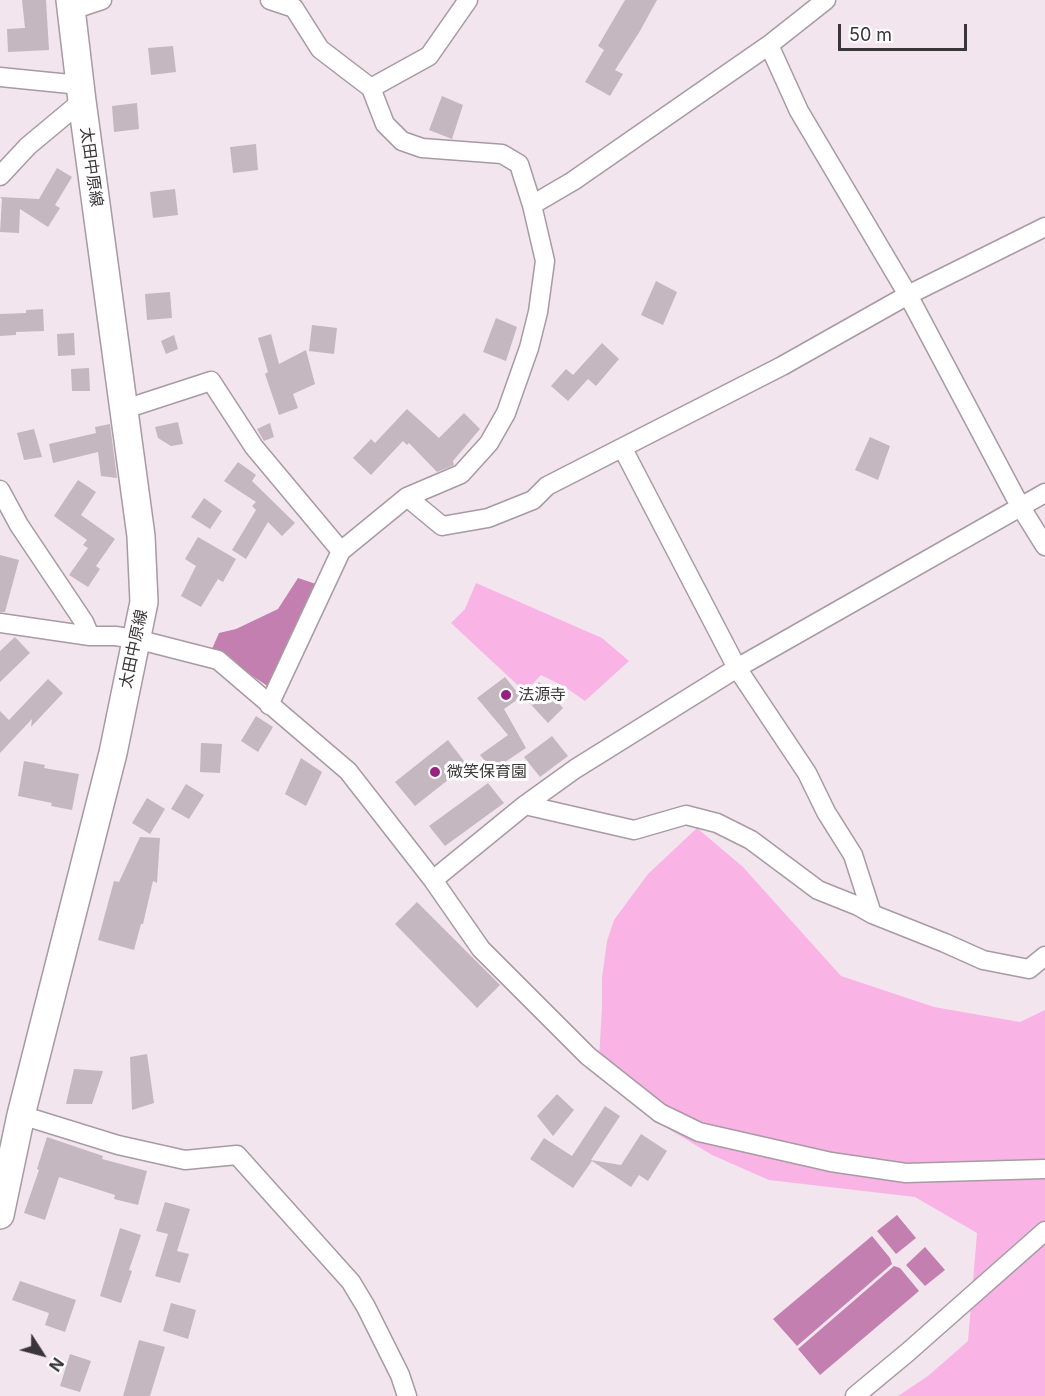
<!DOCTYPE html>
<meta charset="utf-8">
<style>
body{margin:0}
#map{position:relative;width:1045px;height:1396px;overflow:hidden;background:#f2e5ee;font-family:Inter,sans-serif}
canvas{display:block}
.north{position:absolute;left:12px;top:1324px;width:60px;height:60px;-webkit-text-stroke:4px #fff;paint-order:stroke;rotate:126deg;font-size:16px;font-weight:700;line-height:24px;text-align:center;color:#3a3538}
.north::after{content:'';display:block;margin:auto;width:21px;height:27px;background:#3a3538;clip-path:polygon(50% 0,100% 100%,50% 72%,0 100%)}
.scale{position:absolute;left:838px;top:24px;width:129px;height:27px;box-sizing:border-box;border:3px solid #3a3538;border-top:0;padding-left:8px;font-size:18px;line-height:21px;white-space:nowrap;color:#3a3538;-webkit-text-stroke:4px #fff;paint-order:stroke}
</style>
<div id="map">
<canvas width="1045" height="1396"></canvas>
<div class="north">N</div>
<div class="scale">50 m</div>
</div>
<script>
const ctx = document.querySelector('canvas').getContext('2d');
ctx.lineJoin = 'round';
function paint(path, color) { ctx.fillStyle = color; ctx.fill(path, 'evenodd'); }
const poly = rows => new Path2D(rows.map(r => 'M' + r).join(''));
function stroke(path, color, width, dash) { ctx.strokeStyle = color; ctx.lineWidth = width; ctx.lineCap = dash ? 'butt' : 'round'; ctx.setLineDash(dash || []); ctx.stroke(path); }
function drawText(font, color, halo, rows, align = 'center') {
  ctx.font = font + ' Inter,"Noto Sans JP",sans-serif'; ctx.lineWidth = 6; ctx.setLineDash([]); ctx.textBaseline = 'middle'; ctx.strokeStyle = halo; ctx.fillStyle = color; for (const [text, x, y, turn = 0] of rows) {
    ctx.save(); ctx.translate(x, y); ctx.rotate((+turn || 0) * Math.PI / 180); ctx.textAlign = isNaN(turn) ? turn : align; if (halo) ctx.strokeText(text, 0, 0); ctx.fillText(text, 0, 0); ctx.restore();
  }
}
paint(poly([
 [476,583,602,638,629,661,585,701,565,687,541,675,525,692,451,623,465,609],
 [697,828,743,867,841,976,934,1007,1020,1022,1045,1010,1045,1396,898,1396,928,1376,968,1341,977,1233,915,1197,769,1180,712,1155,649,1117,599,1059,602,1007,602,978,607,941,614,920,648,874]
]), '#f9b4e5');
paint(poly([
 [298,578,316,584,269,687,212,649,219,633,236,629,278,609],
 [897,1215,916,1238,896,1254,877,1231],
 [872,1236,890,1258,892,1264,797,1346,773,1319],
 [925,1247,945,1270,925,1286,906,1265],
 [894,1266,900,1268,919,1291,820,1375,798,1349]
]), '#c37fb0');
paint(poly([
 [22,0,46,0,49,50,8,52,7,29,25,28],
 [625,0,657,0,640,31,615,70,623,74,610,96,585,82,604,50,598,46],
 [173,46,176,72,151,75,148,48],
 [442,96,463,105,452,139,429,130],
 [137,103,139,129,114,132,112,106],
 [256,144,258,170,233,173,230,147],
 [57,168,72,177,55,205,60,208,48,227,20,209,19,233,0,232,2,199,0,197,39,199],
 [175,189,178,215,153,218,150,192],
 [656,281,677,292,663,325,641,315],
 [170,292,172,318,147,320,145,294],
 [43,309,44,331,16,332,16,335,0,336,0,314,26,313,26,310],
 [496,318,517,327,506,361,483,352],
 [312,325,337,328,334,354,309,351],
 [74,333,75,355,58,356,57,334],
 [271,334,279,364,306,350,315,384,293,394,298,408,279,415,265,374,268,372,258,338],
 [174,335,178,349,166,354,161,341],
 [602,343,619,359,596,386,588,379,568,401,551,386,566,369,573,375],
 [89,368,90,391,72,391,71,369],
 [407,409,439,438,464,413,480,429,453,461,454,465,437,472,409,443,407,445,403,441,371,475,353,458,371,439,375,443],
 [178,422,183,444,171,446,158,438,155,427],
 [270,423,274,437,264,441,257,429],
 [110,424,117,478,101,476,98,452,53,463,49,444,96,433,95,427],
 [34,429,42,457,24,460,17,433],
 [870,437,890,446,878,480,855,470],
 [238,462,256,475,252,481,295,523,282,536,268,522,246,559,232,550,256,510,252,506,256,502,224,481],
 [78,480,96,492,81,515,115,539,96,566,100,569,88,587,69,575,88,548,83,545,87,540,54,516],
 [204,498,222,511,210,529,191,517],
 [198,537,236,559,223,582,218,579,201,607,181,596,196,566,185,559],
 [0,555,19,560,5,612,0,612],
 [15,637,30,653,0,682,0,651],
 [505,677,521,697,504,709,526,748,493,770,480,755,508,735,477,698],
 [48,679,63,693,31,727,32,719,0,753,0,711,9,720],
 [539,682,563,708,548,723,523,696],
 [256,716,273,727,258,752,241,741],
 [552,736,568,756,540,777,524,757],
 [448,740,467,765,415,806,395,782],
 [201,743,222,744,220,773,200,772],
 [301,758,322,772,306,806,285,794],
 [24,761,45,765,44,768,79,774,72,810,51,806,52,803,18,796],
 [488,783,504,803,445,846,429,826],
 [186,784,204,795,189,819,171,809],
 [147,798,165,809,150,834,132,823],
 [140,837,160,838,157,883,153,881,143,924,141,924,134,950,98,940,114,881,119,882],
 [417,902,500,985,477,1008,395,924],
 [147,1054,154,1103,132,1110,130,1057],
 [74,1069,103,1071,92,1104,66,1104],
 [557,1094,574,1110,553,1136,537,1116],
 [605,1106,620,1116,591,1160,621,1165,641,1134,667,1151,648,1181,639,1175,631,1187,592,1161,573,1188,530,1159,544,1138,572,1156],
 [47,1137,103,1156,102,1159,147,1171,138,1205,114,1199,115,1195,59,1177,45,1220,24,1213,39,1170,37,1169],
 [165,1202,190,1209,177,1251,189,1254,180,1283,155,1276,168,1234,156,1231],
 [120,1228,141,1235,129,1270,132,1271,121,1303,100,1296],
 [20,1281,76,1300,65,1332,45,1325,49,1313,12,1300],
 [171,1303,196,1310,188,1339,163,1331],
 [139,1340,165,1347,150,1396,123,1396],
 [70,1354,91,1361,80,1392,60,1386]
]), '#c4b7c0');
const street = poly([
 [72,10,102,0],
 [769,45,799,111,908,295,1020,506,1045,546],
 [0,77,80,85],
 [371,88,429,56,468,0],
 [0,176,28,146,82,101],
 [532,205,573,181,769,45,826,0],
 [125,409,211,381,254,447,341,551],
 [623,449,737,668,807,773,826,812,853,855,872,914],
 [0,490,19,525,84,622,90,636],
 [407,497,442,526,488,518,533,500,547,486,782,366,908,295,1045,227],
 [0,623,90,636,115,636,136,639,218,660,348,771,433,880,481,949,588,1056,660,1113,699,1132,831,1162,906,1173,1045,1169],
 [269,705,341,551,407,497,461,474,489,443,506,413,529,348,538,312,545,261,532,205,519,164,502,154,422,148,402,141,385,124,371,88,320,49,294,8,270,0],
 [525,805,634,830,686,815,717,823,751,840,818,890,858,906,872,914,945,943,983,960,1029,969,1045,956],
 [433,880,525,805,575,769,737,668,1045,493],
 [21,1115,118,1145,185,1160,237,1155,351,1282,366,1307,400,1375,407,1396],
 [855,1396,908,1352,1045,1231]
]);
const secondary = poly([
 [0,1215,21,1115,113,753,144,602,141,536,82,101,70,0]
]);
stroke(street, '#a79aa3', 21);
stroke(secondary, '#a79aa3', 30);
stroke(street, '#fff', 18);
stroke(secondary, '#fff', 27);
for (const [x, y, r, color] of [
 [506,695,6,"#97227f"],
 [435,772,6,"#97227f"]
]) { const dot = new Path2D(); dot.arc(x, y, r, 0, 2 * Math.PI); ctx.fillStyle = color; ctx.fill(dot); stroke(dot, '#fff', 2); }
drawText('16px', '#3a3538', '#fff', [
 ["太田中原線",91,167,82],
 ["太田中原線",134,649,-78]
]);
drawText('16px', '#3a3538', '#fff', [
 ["法源寺",518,695],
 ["微笑保育園",447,772]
], 'left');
</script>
